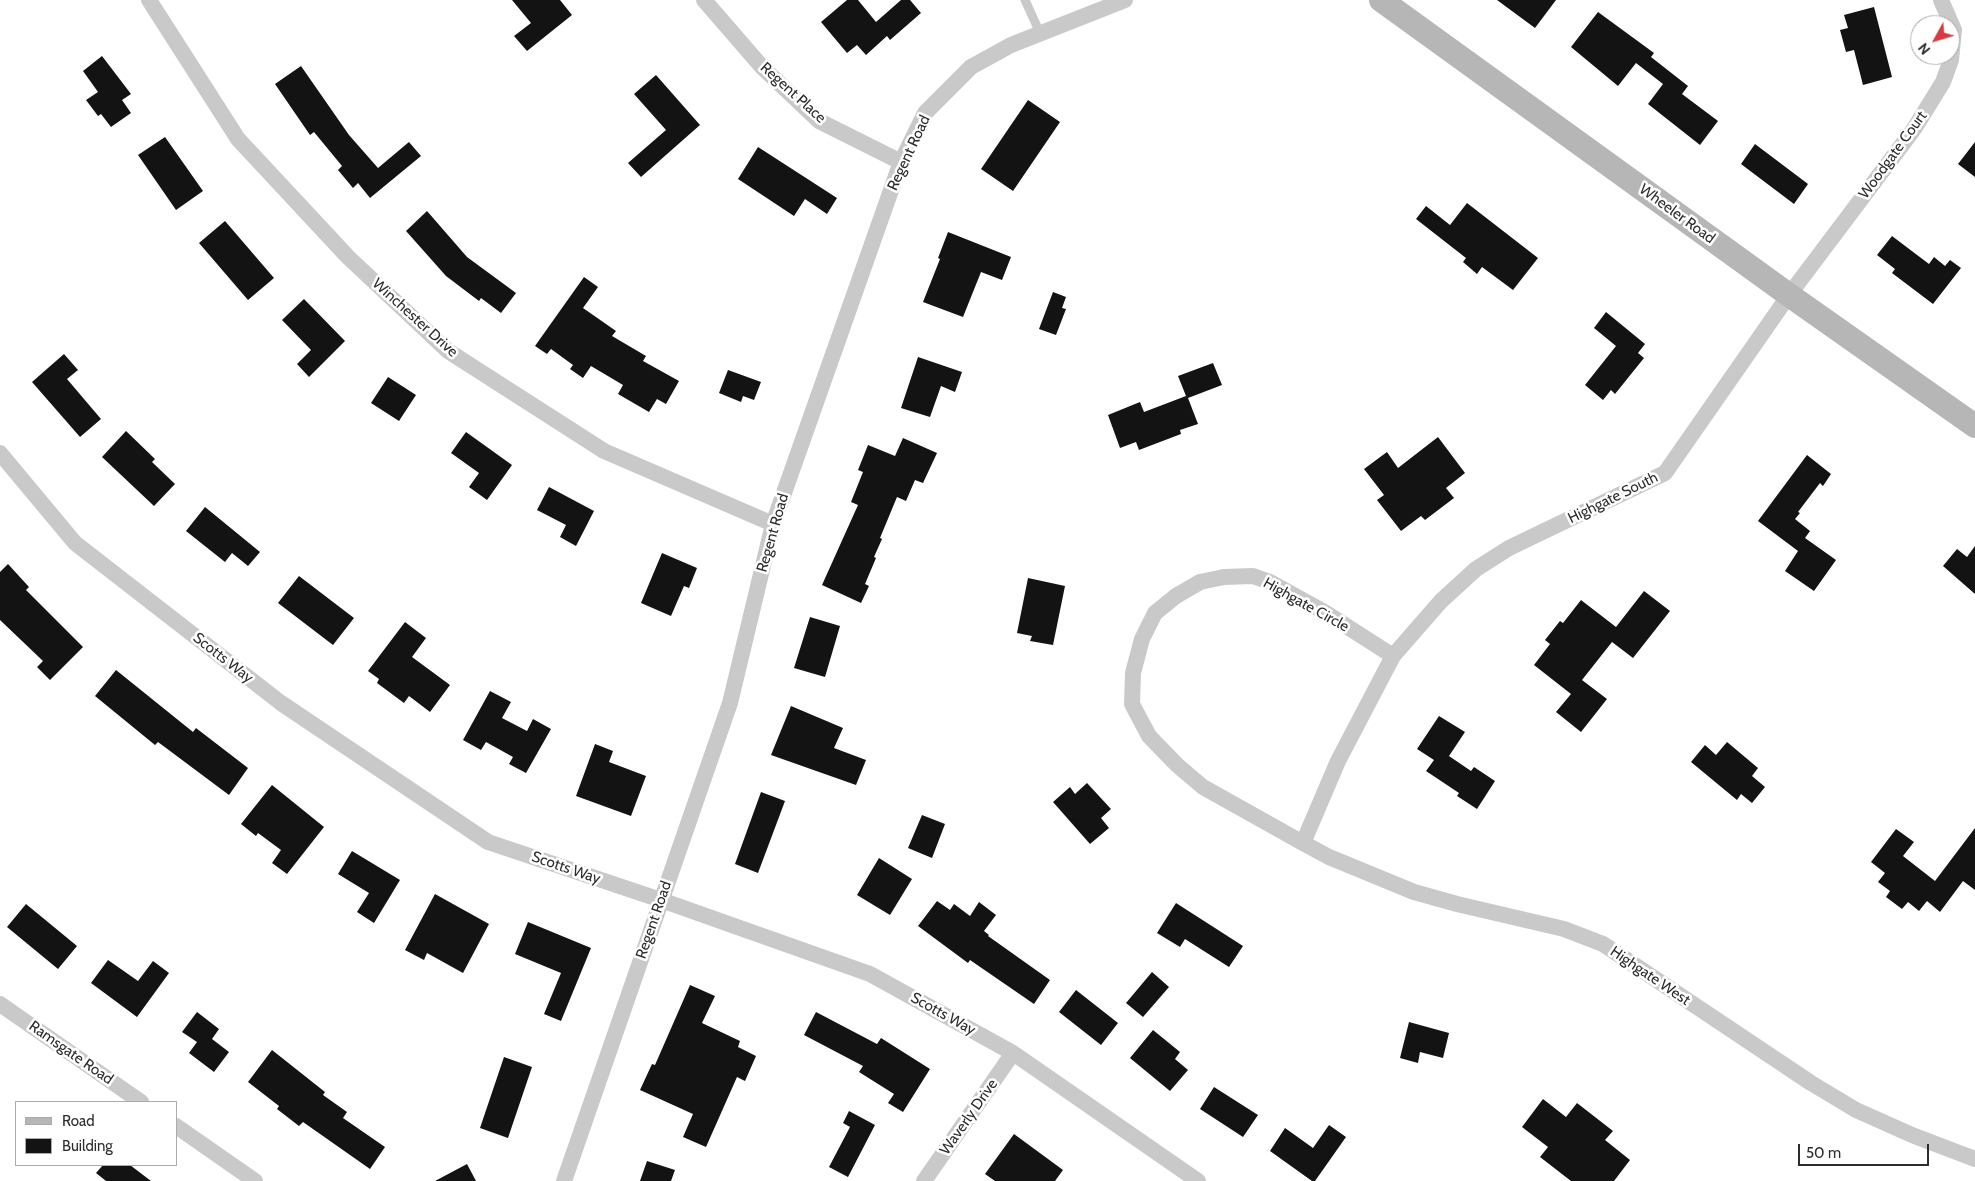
<!DOCTYPE html>
<style>
body{margin:0}
#map{position:relative;width:1975px;height:1181px;overflow:hidden;background:#fff;font-family:Cabin,sans-serif}
canvas{display:block}
.legend{position:absolute;left:15px;top:1101px;width:162px;height:65px;box-sizing:border-box;background:#fff;border:1px solid #ababab;margin:0;padding:6px 9px;list-style:none;font-size:15px;color:#2c2c2c}
.legend li{display:flex;align-items:center;gap:10px;height:25px}
.legend b{width:25px;border:1px solid #ababab}
.north{position:absolute;left:1910px;top:15px;width:50px;height:50px;box-sizing:border-box;background:#fff;border:1px solid #ababab;border-radius:50%;rotate:231deg;font-size:14px;font-weight:700;line-height:20px;text-align:center;color:#2c2c2c}
.north::after{content:'';display:block;margin:auto;width:18px;height:22px;background:#d53b41;clip-path:polygon(50% 0,100% 100%,50% 72%,0 100%)}
.scale{position:absolute;left:1798px;top:1144px;width:131px;height:22px;box-sizing:border-box;border:2px solid #2c2c2c;border-top:0;padding-left:6px;font-size:15px;line-height:18px;white-space:nowrap;color:#2c2c2c;-webkit-text-stroke:4px #fff;paint-order:stroke}
</style>
<div id="map">
<canvas width="1975" height="1181"></canvas>
<ul class="legend">
<li><b style="height:6px;background:#b6b6b6"></b>Road</li>
<li><b style="height:14px;background:#131313"></b>Building</li>
</ul>
<div class="north">N</div>
<div class="scale">50 m</div>
</div>
<script>
const ctx = document.querySelector('canvas').getContext('2d');
ctx.lineJoin = 'round';
function paint(path, color) { ctx.fillStyle = color; ctx.fill(path, 'evenodd'); }
const poly = rows => new Path2D(rows.map(r => 'M' + r).join(''));
function stroke(path, color, width, dash) { ctx.strokeStyle = color; ctx.lineWidth = width; ctx.lineCap = dash ? 'butt' : 'round'; ctx.setLineDash(dash || []); ctx.stroke(path); }
function drawText(font, color, halo, rows, align = 'center') {
  ctx.font = font + ' Cabin,sans-serif'; ctx.lineWidth = 5; ctx.setLineDash([]); ctx.textBaseline = 'middle'; ctx.strokeStyle = halo; ctx.fillStyle = color; for (const [text, x, y, turn = 0] of rows) {
    ctx.save(); ctx.translate(x, y); ctx.rotate((+turn || 0) * Math.PI / 180); ctx.textAlign = isNaN(turn) ? turn : align; if (halo) ctx.strokeText(text, 0, 0); ctx.fillText(text, 0, 0); ctx.restore();
  }
}
paint(poly([
 [512,0,560,0,572,15,527,51,514,36,531,23],
 [847,0,858,0,876,22,901,0,910,0,921,13,890,40,887,36,866,55,857,45,847,53,821,22],
 [1497,0,1556,0,1535,28],
 [1874,7,1892,77,1863,85,1854,50,1846,52,1840,30,1848,28,1844,15],
 [1598,12,1654,53,1651,57,1688,86,1682,94,1718,121,1700,145,1648,104,1663,84,1636,63,1618,86,1571,47],
 [102,56,131,94,122,100,131,113,111,127,101,114,98,116,86,100,98,92,83,71],
 [301,66,349,135,378,168,409,142,421,156,370,198,358,183,353,188,338,170,342,166,314,132,310,135,275,84],
 [656,75,700,125,641,177,628,163,666,130,634,94],
 [1028,100,1060,122,1013,191,981,169],
 [165,137,203,191,176,210,138,155],
 [1975,142,1975,177,1958,164],
 [1755,144,1808,184,1794,204,1741,164],
 [758,147,837,198,827,214,805,199,794,216,738,179],
 [1467,203,1538,258,1513,290,1482,267,1477,274,1463,262,1466,258,1416,219,1426,206,1450,225],
 [427,211,467,257,516,293,501,313,481,298,479,301,446,276,406,231],
 [225,221,274,278,248,300,199,243],
 [948,232,1011,257,1002,280,981,272,963,317,923,302,940,259,938,258],
 [1892,236,1929,264,1934,257,1945,266,1950,260,1961,268,1933,304,1892,273,1895,269,1877,255],
 [584,277,598,287,583,308,616,331,612,336,646,356,643,361,679,381,666,404,657,399,649,412,618,394,623,385,591,366,583,378,570,369,573,365,551,349,547,354,535,346],
 [1053,292,1066,297,1062,308,1066,309,1056,335,1039,329],
 [304,299,345,341,309,377,297,364,311,350,282,320],
 [1606,312,1645,344,1638,353,1644,358,1615,394,1611,390,1603,400,1585,385,1616,346,1594,328],
 [64,354,78,370,67,379,101,419,80,437,32,382],
 [918,357,962,372,955,392,941,386,930,417,901,408],
 [1213,363,1222,385,1188,398,1198,424,1180,430,1181,434,1139,450,1136,442,1120,448,1108,415,1140,402,1144,412,1186,396,1178,376],
 [728,370,761,382,754,400,743,396,741,402,719,393],
 [388,377,416,395,399,421,371,403],
 [126,431,155,459,152,462,175,484,154,506,102,457],
 [466,432,512,465,487,500,469,487,479,473,451,453],
 [1438,437,1465,473,1446,488,1454,498,1425,520,1421,516,1401,531,1377,500,1384,495,1364,469,1387,452,1398,468],
 [903,438,937,453,923,483,915,480,906,501,897,497,880,538,882,539,874,557,876,558,865,584,869,586,861,603,822,585,858,505,851,502,863,472,858,470,868,445,895,456],
 [1807,455,1831,474,1823,486,1820,483,1798,512,1800,513,1795,519,1810,531,1805,538,1836,560,1814,591,1785,571,1798,551,1758,521],
 [549,487,594,511,576,546,560,537,566,525,537,510],
 [205,507,260,552,248,566,232,553,225,562,186,531],
 [1975,546,1975,594,1943,566,1957,549,1967,557],
 [662,553,697,568,689,588,684,586,671,616,641,603],
 [8,564,29,587,26,590,83,647,50,680,37,667,43,661,0,620,0,572],
 [299,576,354,618,333,645,278,603],
 [1028,578,1065,586,1053,645,1030,641,1032,636,1017,633],
 [1644,591,1670,611,1633,658,1612,642,1582,680,1607,699,1581,732,1556,712,1571,694,1534,665,1550,644,1545,640,1560,621,1563,623,1581,600,1616,627],
 [810,617,840,626,825,677,794,668],
 [405,622,426,638,412,657,450,685,430,712,409,696,404,703,377,683,379,679,368,671],
 [116,670,193,732,196,728,248,768,229,795,158,742,155,745,95,696],
 [490,691,511,702,502,718,527,731,533,719,551,729,526,773,509,764,513,757,486,742,481,750,463,740],
 [791,706,843,728,834,748,866,760,856,785,771,755],
 [1439,716,1465,732,1449,756,1471,771,1474,767,1495,781,1477,809,1457,796,1459,793,1426,771,1434,760,1417,749],
 [1727,742,1758,768,1752,776,1765,787,1752,803,1741,794,1737,800,1691,762,1705,745,1716,755],
 [595,744,613,751,609,762,646,776,631,816,576,796],
 [1087,783,1111,809,1101,818,1109,828,1090,844,1053,802,1070,787,1075,794],
 [272,785,324,827,287,874,272,863,281,850,258,833,256,836,241,824],
 [761,792,785,801,758,873,735,864],
 [922,815,945,824,932,858,908,848],
 [1975,828,1975,890,1963,881,1940,912,1927,901,1919,911,1908,902,1902,909,1886,897,1890,891,1878,882,1885,873,1871,862,1896,829,1914,842,1903,856,1935,881],
 [352,851,400,880,374,923,357,912,369,893,338,874],
 [879,858,912,879,890,915,857,895],
 [435,894,489,924,463,973,427,953,424,960,405,950],
 [937,901,950,910,954,904,970,916,979,902,996,915,984,931,989,935,988,936,1050,980,1034,1004,970,960,968,963,918,926],
 [1176,903,1243,946,1229,967,1185,939,1180,947,1157,933],
 [26,904,77,946,58,969,7,927],
 [528,922,591,948,561,1021,544,1014,561,973,515,954],
 [108,960,138,981,153,961,169,973,137,1017,91,983],
 [1152,972,1169,987,1143,1017,1126,1003],
 [690,985,715,996,702,1023,740,1041,738,1047,756,1056,745,1081,737,1077,706,1147,683,1137,693,1114,640,1090,652,1064,655,1065],
 [1076,990,1118,1023,1101,1045,1059,1012],
 [197,1012,219,1029,212,1039,229,1052,214,1072,189,1053,197,1042,182,1032],
 [816,1012,877,1044,881,1038,930,1069,903,1112,888,1103,894,1094,859,1072,863,1066,804,1035],
 [1409,1022,1449,1033,1443,1058,1420,1052,1418,1063,1400,1058],
 [1153,1030,1180,1052,1175,1059,1188,1070,1170,1091,1130,1058],
 [272,1050,325,1092,323,1095,347,1112,343,1118,385,1147,370,1169,303,1122,299,1126,277,1109,279,1106,248,1082],
 [504,1057,532,1067,508,1138,480,1128],
 [1214,1087,1258,1115,1243,1137,1200,1109],
 [1543,1099,1566,1117,1577,1103,1613,1131,1605,1140,1630,1160,1614,1181,1571,1181,1540,1157,1548,1147,1522,1127],
 [849,1111,875,1125,848,1177,829,1167,850,1127,843,1123],
 [1329,1125,1346,1137,1315,1181,1312,1181,1270,1151,1285,1128,1313,1148],
 [1014,1134,1063,1170,1055,1181,995,1181,985,1174],
 [647,1161,675,1170,671,1181,640,1181],
 [467,1164,476,1181,435,1181],
 [103,1165,130,1165,151,1181,106,1181,96,1173]
]), '#131313');
stroke(poly([
 [1025,0,1040,33]
]), '#c9c9c9', 9);
stroke(poly([
 [149,0,238,139,348,257,448,351,604,451,773,524],
 [704,0,762,67,819,121,901,162],
 [0,453,75,543,281,703,488,842,661,900,870,974,1013,1053,1198,1181],
 [1393,656,1326,613,1270,582,1253,576,1224,577,1200,582,1176,596,1155,613,1142,639,1133,673,1132,704,1149,736,1177,765,1203,787,1303,843,1329,857,1414,892,1457,904,1564,929,1603,944,1811,1083,1856,1110,1912,1135,1975,1159],
 [1303,843,1338,761,1393,656,1441,601,1476,569,1509,548,1665,473,1789,295,1914,129,1943,82,1951,60,1954,30,1941,0],
 [0,1004,141,1102],
 [176,1126,255,1181],
 [564,1181,730,703,773,524,901,162,925,113,971,67,1011,45,1125,0],
 [924,1181,1013,1053]
]), '#c9c9c9', 16);
stroke(poly([
 [1381,0,1789,295,1975,426]
]), '#b6b6b6', 24);
drawText('15px', '#2c2c2c', '#fff', [
 ["Regent Place",793,93,42],
 ["Regent Road",909,153,-65],
 ["Woodgate Court",1893,155,-54],
 ["Wheeler Road",1677,214,36],
 ["Winchester Drive",415,318,42],
 ["Highgate South",1613,498,-26],
 ["Regent Road",773,533,-74],
 ["Highgate Circle",1306,605,29],
 ["Scotts Way",223,658,38],
 ["Scotts Way",566,868,19],
 ["Regent Road",654,920,-71],
 ["Highgate West",1650,976,34],
 ["Scotts Way",943,1014,29],
 ["Ramsgate Road",71,1053,35],
 ["Waverly Drive",969,1117,-55]
]);
</script>
